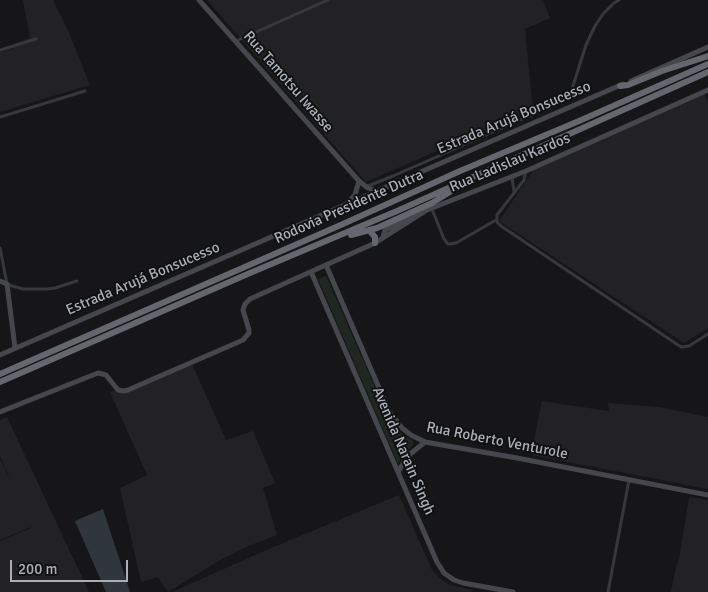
<!DOCTYPE html>
<meta charset="utf-8">
<style>
body{margin:0}
#map{position:relative;width:708px;height:592px;overflow:hidden;background:#161618;font-family:Signika,sans-serif}
canvas{display:block}
.scale{position:absolute;left:10px;top:560px;width:118px;height:22px;box-sizing:border-box;border:2px solid #a9aeb7;border-top:0;padding-left:6px;font-size:15px;line-height:18px;white-space:nowrap;color:#a9aeb7;-webkit-text-stroke:4px #111113;paint-order:stroke}
</style>
<div id="map">
<canvas width="708" height="592"></canvas>
<div class="scale">200 m</div>
</div>
<script>
const ctx = document.querySelector('canvas').getContext('2d');
ctx.lineJoin = 'round';
function paint(path, color) { ctx.fillStyle = color; ctx.fill(path, 'evenodd'); }
const poly = rows => new Path2D(rows.map(r => 'M' + r).join(''));
function stroke(path, color, width, dash) { ctx.strokeStyle = color; ctx.lineWidth = width; ctx.lineCap = dash ? 'butt' : 'round'; ctx.setLineDash(dash || []); ctx.stroke(path); }
function drawText(font, color, halo, rows, align = 'center') {
  ctx.font = font + ' Signika,sans-serif'; ctx.lineWidth = 4; ctx.setLineDash([]); ctx.textBaseline = 'middle'; ctx.strokeStyle = halo; ctx.fillStyle = color; for (const [text, x, y, turn = 0] of rows) {
    ctx.save(); ctx.translate(x, y); ctx.rotate((+turn || 0) * Math.PI / 180); ctx.textAlign = isNaN(turn) ? turn : align; if (halo) ctx.strokeText(text, 0, 0); ctx.fillText(text, 0, 0); ctx.restore();
  }
}
paint(poly([
 [23,0,53,0,68,30,90,85,0,112,0,52,14,48,13,44,30,38],
 [207,0,543,0,550,18,525,29,533,111,492,127,366,182],
 [705,94,708,103,708,328,684,343,499,221,534,169],
 [192,364,226,440,253,431,275,483,263,488,277,535,246,547,215,563,168,592,158,577,141,582,120,488,147,475,110,392,116,390,123,392],
 [542,401,609,411,608,403,659,407,708,417,708,489,531,455],
 [7,417,89,592,0,592,0,541,31,528,31,527,0,540,0,459,11,482,0,456,0,420],
 [399,495,432,570,441,579,450,585,473,590,472,592,172,592,264,551],
 [689,497,708,500,708,592,671,592,676,567,679,559]
]), '#222225');
paint(poly([
 [326,276,390,421,403,435,413,441,413,445,405,453,398,464,318,279]
]), '#202721');
paint(poly([
 [103,509,130,592,106,592,75,521]
]), '#2f373d');
stroke(poly([
 [236,41,328,0],
 [0,50,36,39],
 [0,117,85,91],
 [526,171,524,180,497,215,497,222,501,226,681,347,689,346,708,334],
 [512,177,514,191],
 [365,186,368,186,393,176,550,107,568,97,572,89,586,45,595,26,603,14,614,3,619,0],
 [432,209,444,239,448,244,450,244,456,243,496,220],
 [0,248,7,284,12,286,23,289,47,289,55,288,77,281],
 [608,592,629,480]
]), '#37383c', 3);
stroke(poly([
 [199,0,359,181,368,188,377,191],
 [631,81,708,47],
 [348,202,355,195,359,181],
 [383,237,385,230,418,214],
 [326,265,389,411,402,428,411,435,425,442,517,458,708,495],
 [311,272,437,562,444,573,454,580,463,583,513,592],
 [0,281,7,284,15,348],
 [0,355,623,84],
 [0,412,98,373,106,375,118,390,124,391,128,390,243,340,249,333,249,330,243,310,245,304,250,299,375,243,427,210,526,171,708,90],
 [398,472,404,462,409,455,425,442]
]), '#45474c', 5);
stroke(poly([
 [620,86,628,85,662,71,708,56],
 [369,230,375,237,375,243],
 [351,235,377,228,432,203,453,190],
 [0,374,343,224,460,171,579,121,708,64],
 [0,382,250,273,397,211,708,72]
]), '#64676d', 6);
drawText('15px', '#a9aeb7', '#111113', [
 ["Rua Tamotsu Iwasse",288,82,49],
 ["Estrada Arujá Bonsucesso",514,118,-23],
 ["Rua Ladislau Kardos",510,163,-23],
 ["Rodovia Presidente Dutra",349,207,-24],
 ["Estrada Arujá Bonsucesso",143,279,-23],
 ["Rua Roberto Venturole",497,441,11],
 ["Avenida Narain Singh",403,451,67]
]);
</script>
